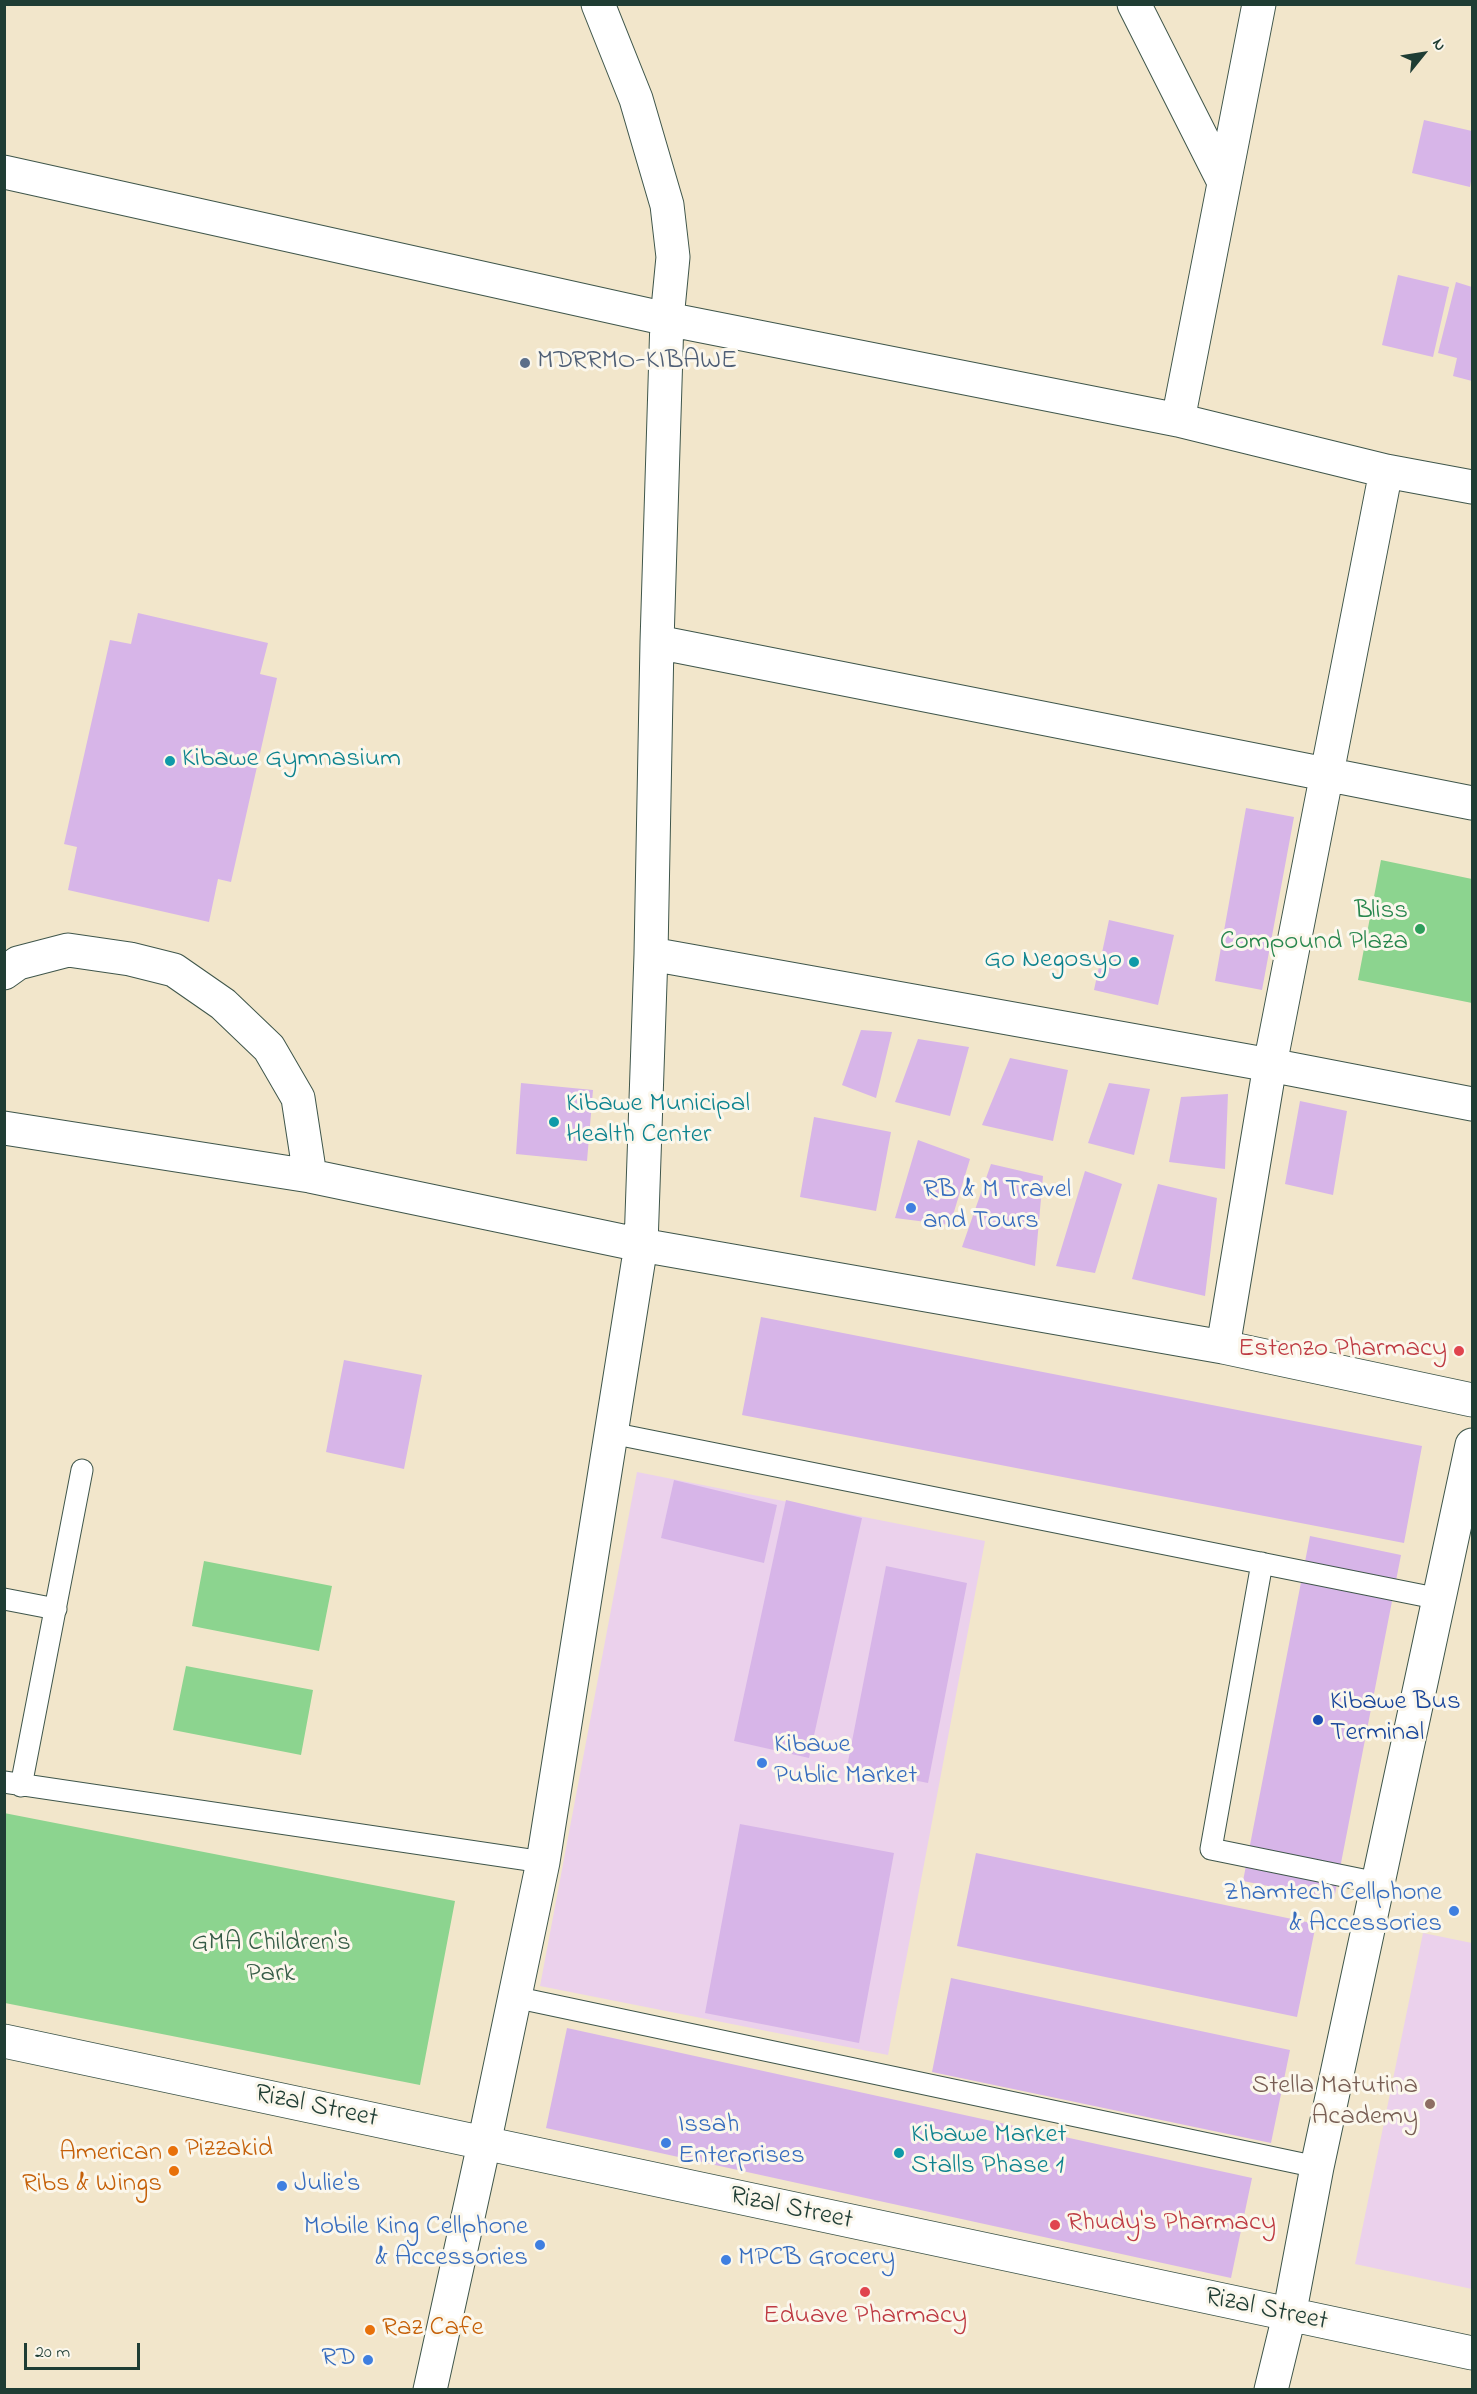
<!DOCTYPE html>
<style>
body{margin:0}
#map{position:relative;width:1477px;height:2394px;overflow:hidden;background:#f2e6cb;font-family:"Indie Flower",sans-serif}
canvas{display:block}
.frame{position:absolute;inset:0;border:6px solid #1f3d34;pointer-events:none}
.north{position:absolute;left:1393px;top:24px;width:60px;height:60px;-webkit-text-stroke:4px #fbf7ec;paint-order:stroke;rotate:60deg;font-size:16px;font-weight:700;line-height:24px;text-align:center;color:#1f3d34}
.north::after{content:'';display:block;margin:auto;width:21px;height:27px;background:#1f3d34;clip-path:polygon(50% 0,100% 100%,50% 72%,0 100%)}
.scale{position:absolute;left:24px;top:2343px;width:116px;height:27px;box-sizing:border-box;border:3px solid #1f3d34;border-top:0;padding-left:8px;font-size:18px;line-height:21px;white-space:nowrap;color:#1f3d34;-webkit-text-stroke:4px #fbf7ec;paint-order:stroke}
</style>
<div id="map">
<canvas width="1477" height="2394"></canvas>
<div class="frame"></div>
<div class="north">N</div>
<div class="scale">20 m</div>
</div>
<script>
const ctx = document.querySelector('canvas').getContext('2d');
ctx.lineJoin = 'round';
function paint(path, color) { ctx.fillStyle = color; ctx.fill(path, 'evenodd'); }
const poly = rows => new Path2D(rows.map(r => 'M' + r).join(''));
function stroke(path, color, width, dash) { ctx.strokeStyle = color; ctx.lineWidth = width; ctx.lineCap = dash ? 'butt' : 'round'; ctx.setLineDash(dash || []); ctx.stroke(path); }
function drawText(font, color, halo, rows, align = 'center') {
  ctx.font = font + ' "Indie Flower",sans-serif'; ctx.lineWidth = 6; ctx.setLineDash([]); ctx.textBaseline = 'middle'; ctx.strokeStyle = halo; ctx.fillStyle = color; for (const [text, x, y, turn = 0] of rows) {
    ctx.save(); ctx.translate(x, y); ctx.rotate((+turn || 0) * Math.PI / 180); ctx.textAlign = isNaN(turn) ? turn : align; if (halo) ctx.strokeText(text, 0, 0); ctx.fillText(text, 0, 0); ctx.restore();
  }
}
paint(poly([
 [637,1472,985,1541,888,2055,540,1986],
 [1423,1933,1472,1943,1472,2289,1355,2264]
]), '#ebd1ec');
paint(poly([
 [1381,860,1472,879,1472,1003,1358,980],
 [204,1561,332,1586,319,1651,192,1626],
 [186,1666,313,1690,301,1755,173,1730],
 [4,1813,455,1901,420,2085,5,2003]
]), '#8cd48f');
paint(poly([
 [1424,120,1472,131,1472,175,1470,187,1412,173],
 [1398,275,1449,287,1433,357,1382,345],
 [1456,282,1472,287,1472,381,1453,376,1457,358,1438,353],
 [138,613,268,643,260,674,277,678,231,882,218,879,209,922,68,890,77,847,64,844,110,640,131,644],
 [1246,808,1294,817,1262,990,1215,981],
 [1109,920,1174,935,1158,1005,1094,990],
 [861,1030,892,1032,876,1098,842,1085],
 [918,1039,969,1047,950,1116,895,1102],
 [1010,1058,1068,1070,1053,1141,982,1125],
 [521,1083,593,1090,587,1161,516,1154],
 [1109,1083,1150,1089,1134,1155,1088,1143],
 [1228,1094,1225,1169,1169,1162,1181,1097],
 [1300,1101,1347,1111,1333,1195,1285,1184],
 [814,1117,891,1132,876,1211,800,1197],
 [918,1140,970,1159,950,1225,895,1218],
 [991,1164,1043,1176,1035,1266,962,1247],
 [1085,1171,1122,1184,1095,1273,1056,1266],
 [1158,1184,1217,1198,1205,1296,1132,1279],
 [761,1317,1422,1446,1404,1543,742,1415],
 [344,1360,422,1375,404,1469,326,1452],
 [674,1480,777,1505,764,1563,661,1538],
 [786,1500,862,1518,809,1758,734,1741],
 [1310,1536,1401,1555,1334,1899,1243,1881],
 [886,1566,967,1583,928,1783,847,1767],
 [740,1824,894,1853,859,2043,705,2013],
 [976,1853,1316,1924,1297,2017,957,1946],
 [951,1978,1290,2050,1271,2143,932,2072],
 [567,2028,1252,2178,1231,2278,546,2128]
]), '#d7b5e8');
const service = poly([
 [611,1433,1440,1599],
 [1262,1563,1211,1849,1378,1883],
 [4,1599,56,1609],
 [4,1782,543,1862],
 [21,1786,82,1470],
 [514,1997,1317,2167]
]);
const minor = poly([
 [1134,4,1224,182],
 [4,172,667,319,1178,420,1386,471,1472,487],
 [1178,420,1259,4],
 [657,642,1472,803],
 [651,954,1270,1065,1386,471],
 [4,973,18,963,68,950,130,959,174,970,223,1004,269,1048,298,1098,310,1176,641,1245,1223,1347,1472,1400],
 [4,1128,310,1176],
 [1223,1347,1270,1065,1472,1104],
 [4,2041,1472,2353],
 [430,2390,484,2144,543,1862,641,1245,651,954,657,642,667,319,673,257,667,205,636,99,598,4],
 [1271,2390,1289,2316,1317,2167,1472,1445]
]);
stroke(service, '#3f564b', 23);
stroke(minor, '#3f564b', 35);
stroke(service, '#fff', 21);
stroke(minor, '#fff', 33);
for (const [x, y, r, color] of [
 [525,363,6,"#5c6f8a"],
 [170,761,6,"#0f9aa8"],
 [1420,929,6,"#2e9e5b"],
 [1134,962,6,"#0f9aa8"],
 [554,1122,6,"#0f9aa8"],
 [911,1208,6,"#3f7fe0"],
 [1459,1351,6,"#e0444e"],
 [1318,1720,6,"#1a4fb4"],
 [762,1763,6,"#3f7fe0"],
 [1454,1911,6,"#3f7fe0"],
 [1430,2104,6,"#8d6e63"],
 [666,2143,6,"#3f7fe0"],
 [173,2151,6,"#e8710a"],
 [899,2153,6,"#0f9aa8"],
 [174,2171,6,"#e8710a"],
 [282,2186,6,"#3f7fe0"],
 [1055,2225,6,"#e0444e"],
 [540,2245,6,"#3f7fe0"],
 [726,2260,6,"#3f7fe0"],
 [865,2292,6,"#e0444e"],
 [370,2330,6,"#e8710a"],
 [368,2360,6,"#3f7fe0"]
]) { const dot = new Path2D(); dot.arc(x, y, r, 0, 2 * Math.PI); ctx.fillStyle = color; ctx.fill(dot); stroke(dot, '#fbf7ec', 2); }
drawText('27px', '#4e5e75', '#fbf7ec', [
 ["MDRRMO-KIBAWE",537,363]
], 'left');
drawText('27px', '#0d838f', '#fbf7ec', [
 ["Kibawe Gymnasium",182,761],
 ["Go Negosyo",1122,962,"right"],
 ["Kibawe Municipal",566,1106],
 ["Health Center",566,1137],
 ["Kibawe Market",911,2137],
 ["Stalls Phase 1",911,2168]
], 'left');
drawText('27px', '#27864d', '#fbf7ec', [
 ["Bliss",1408,913],
 ["Compound Plaza",1408,944]
], 'right');
drawText('27px', '#366cbe', '#fbf7ec', [
 ["RB & M Travel",923,1192],
 ["and Tours",923,1223],
 ["Kibawe",774,1747],
 ["Public Market",774,1778],
 ["Zhamtech Cellphone",1442,1895,"right"],
 ["& Accessories",1442,1926,"right"],
 ["Issah",678,2127],
 ["Enterprises",678,2158],
 ["Julie's",294,2186],
 ["Mobile King Cellphone",528,2229,"right"],
 ["& Accessories",528,2260,"right"],
 ["MPCB Grocery",738,2260],
 ["RD",356,2360,"right"]
], 'left');
drawText('27px', '#be3a42', '#fbf7ec', [
 ["Estenzo Pharmacy",1447,1351],
 ["Rhudy's Pharmacy",1067,2225,"left"],
 ["Eduave Pharmacy",865,2318,"center"]
], 'right');
drawText('27px', '#164399', '#fbf7ec', [
 ["Kibawe Bus",1330,1704],
 ["Terminal",1330,1735]
], 'left');
drawText('27px', '#355b46', '#fbf7ec', [
 ["GMA Children's",271,1945],
 ["Park",271,1976]
]);
drawText('27px', '#785e54', '#fbf7ec', [
 ["Stella Matutina",1418,2088],
 ["Academy",1418,2119]
], 'right');
drawText('27px', '#1f3d34', '#fbf7ec', [
 ["Rizal Street",316,2108,12],
 ["Rizal Street",791,2210,12],
 ["Rizal Street",1266,2311,12]
]);
drawText('27px', '#c56008', '#fbf7ec', [
 ["Pizzakid",185,2151],
 ["American",162,2155,"right"],
 ["Ribs & Wings",162,2186,"right"],
 ["Raz Cafe",382,2330]
], 'left');
</script>
